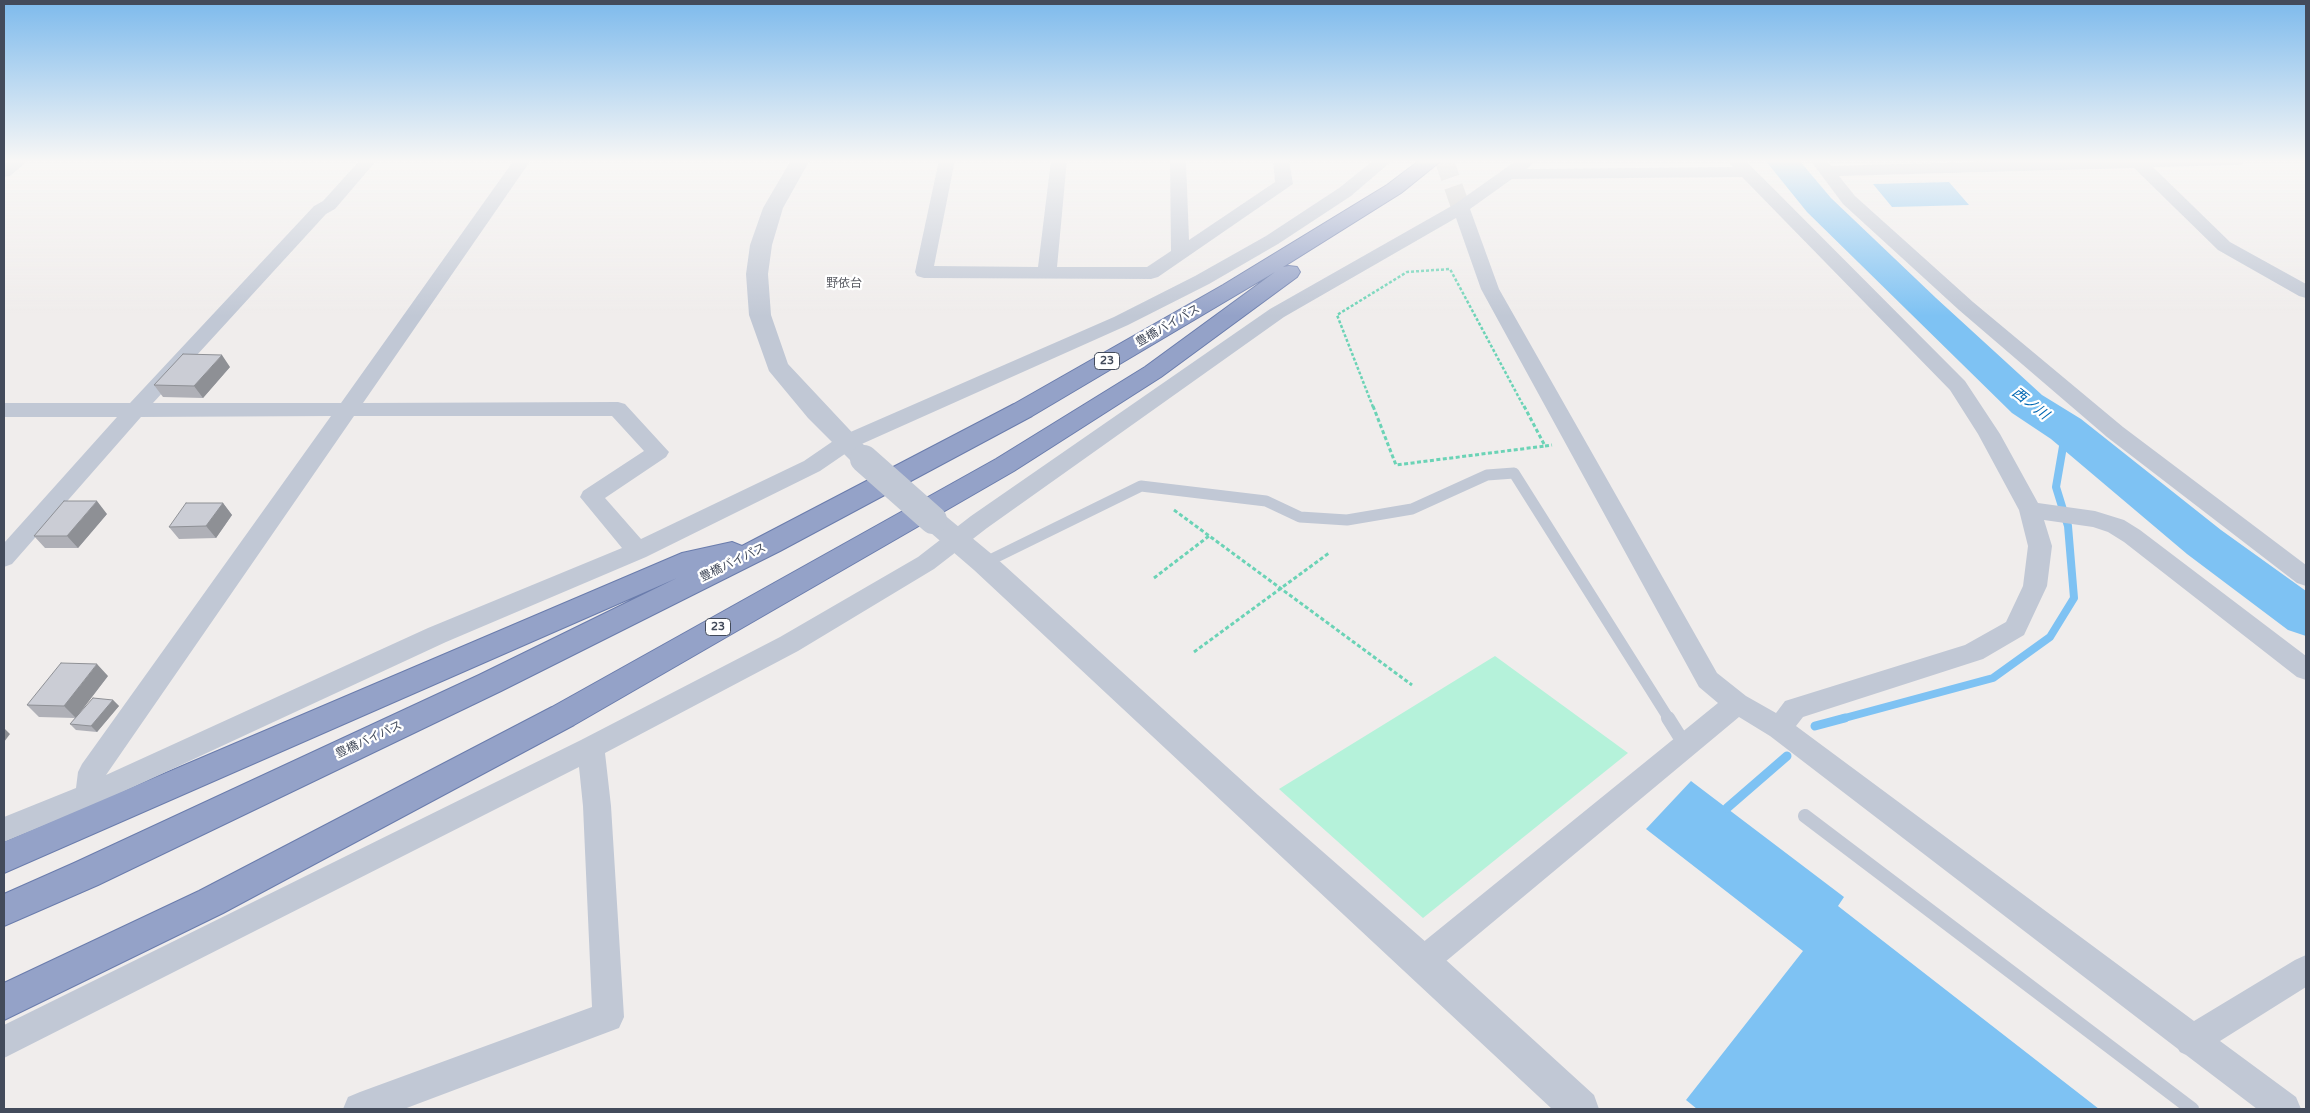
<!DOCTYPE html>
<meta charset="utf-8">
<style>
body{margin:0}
#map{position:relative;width:2310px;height:1113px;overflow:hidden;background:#f0edec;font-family:"Varela Round",sans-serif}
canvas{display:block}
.frame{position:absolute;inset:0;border:5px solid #434b5b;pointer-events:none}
</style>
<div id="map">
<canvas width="2310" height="1113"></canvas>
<div class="frame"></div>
</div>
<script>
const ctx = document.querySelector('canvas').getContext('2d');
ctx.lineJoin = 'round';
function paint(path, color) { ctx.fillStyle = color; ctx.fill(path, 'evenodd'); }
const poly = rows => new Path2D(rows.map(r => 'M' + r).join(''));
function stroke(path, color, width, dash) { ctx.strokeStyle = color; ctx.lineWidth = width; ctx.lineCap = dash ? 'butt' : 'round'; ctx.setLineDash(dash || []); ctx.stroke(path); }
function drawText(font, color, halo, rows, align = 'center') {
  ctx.font = font + ' "Varela Round","Noto Sans JP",sans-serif'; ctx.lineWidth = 4.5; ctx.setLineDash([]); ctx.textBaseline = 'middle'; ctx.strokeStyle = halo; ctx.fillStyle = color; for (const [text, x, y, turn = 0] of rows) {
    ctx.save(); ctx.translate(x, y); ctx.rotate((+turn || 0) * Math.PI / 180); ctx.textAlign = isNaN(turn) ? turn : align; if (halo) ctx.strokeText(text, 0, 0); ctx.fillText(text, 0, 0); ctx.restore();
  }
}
paint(poly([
 [1495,656,1628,753,1423,918,1279,789]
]), '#b5f2da');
paint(poly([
 [1949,182,1969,205,1892,207,1873,184],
 [1691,781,1844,897,1838,906,2099,1109,1697,1109,1686,1100,1803,951,1646,829]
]), '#7ec2f3');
stroke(poly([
 [1841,719,1993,678,2050,637,2074,598,2068,526,2056,487,2066,429]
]), '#7ec2f3', 8);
stroke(poly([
 [1815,726,1845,718],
 [1727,808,1787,756]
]), '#7ec2f3', 9);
paint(poly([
 [1765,160,1799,160,1831,198,1936,298,2042,395,2081,419,2221,530,2306,591,2306,636,2288,630,2187,554,2051,439,2012,413,1807,212,1765,160]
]), '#7ec2f3');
stroke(poly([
 [1444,160,1461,208]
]), '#cdcdcf', 19, [19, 9]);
const trunk = poly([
 [1420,160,1442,160,1401,193,1283,267,1289,266,1297,267,1300,272,1297,277,1161,377,1014,471,574,725,223,913,4,1020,4,983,199,891,552,707,996,459,1145,367,1275,272,1032,416,780,551,501,691,98,885,4,926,4,894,74,863,479,675,677,578,4,873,4,842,682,553,732,542,742,546,1014,404,1223,285,1387,185,1420,160]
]);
stroke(trunk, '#6a7cac', 2);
stroke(poly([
 [1373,407,1337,315,1407,272,1450,269,1524,407]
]), '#6bd3b6', 2.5, [3, 2]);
stroke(poly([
 [1373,406,1396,465,1545,446],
 [1524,406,1545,446],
 [1545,446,1552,445],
 [1174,510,1412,685],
 [1154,578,1209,536],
 [1194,652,1329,553]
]), '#6bd3b6', 3, [4, 2.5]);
stroke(poly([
 [984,563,1141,486,1266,501,1300,517,1347,520,1412,509,1487,475,1514,473,1669,719]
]), '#c1c8d5', 11);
stroke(poly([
 [1668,718,1685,745],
 [1805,816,2192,1109]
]), '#c1c8d5', 14);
paint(poly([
 [10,160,29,160,10,176,4,177,4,164,10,160],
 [360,160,377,160,335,209,326,214,153,403,341,403,514,160,531,160,363,403,618,402,625,404,669,452,666,457,605,498,641,539,804,461,839,437,1114,317,1195,276,1266,236,1339,188,1374,160,1393,160,1351,196,1278,244,1209,284,1128,325,855,447,820,471,646,557,446,642,99,803,4,842,4,817,76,788,78,772,82,764,331,416,141,417,12,564,4,567,4,543,117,417,4,417,4,403,130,403,314,206,323,201,360,160],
 [354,416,612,416,644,451,583,491,580,497,622,548,428,628,106,775,354,416],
 [939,160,955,160,934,266,1038,267,1051,160,1067,160,1057,267,1147,267,1171,251,1170,160,1186,160,1189,240,1275,182,1273,160,1289,160,1293,184,1158,277,1151,279,924,278,917,276,915,272,939,160],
 [1517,160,1536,160,1527,169,1733,167,1727,160,1745,160,1965,381,2000,434,2038,503,2095,511,2124,520,2140,530,2306,656,2306,680,2297,677,2124,542,2108,532,2093,527,2044,520,2052,546,2047,586,2024,635,1983,659,1803,717,1796,726,2194,1021,2295,960,2306,955,2306,987,2220,1041,2296,1097,2301,1109,2257,1109,2186,1055,2180,1052,2178,1049,1770,736,1739,717,1433,972,1422,977,1411,972,1406,962,1411,952,1718,703,1699,687,1481,289,1456,218,1284,317,987,528,934,569,798,651,605,753,611,806,624,1017,619,1028,404,1109,343,1109,348,1097,360,1092,592,1007,583,806,579,767,4,1058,4,1025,581,740,780,637,918,557,971,516,1270,309,1455,204,1517,160],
 [1742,177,1950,390,1978,434,2019,510,2028,546,2023,586,2006,622,1965,645,1785,701,1776,713,1746,696,1717,673,1499,289,1470,209,1512,179,1742,177],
 [1810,160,1827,160,1831,166,2040,160,2245,160,2243,164,2237,165,2153,167,2230,242,2306,284,2306,298,2299,296,2218,250,2134,168,1839,176,1855,196,1973,302,2123,427,2306,565,2306,586,2297,583,2107,437,1959,310,1843,204,1810,160]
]), '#c1c8d5');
paint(poly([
 [791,160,810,160,783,208,772,245,768,274,771,315,788,364,877,459,873,465,864,467,855,465,808,418,769,371,749,315,746,274,750,245,763,208,791,160],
 [933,511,942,513,994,556,1258,795,1435,950,1594,1095,1599,1109,1552,1109,974,570,924,527,920,520,924,513,933,511]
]), '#c1c8d5');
paint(trunk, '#94a2c8');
stroke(poly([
 [864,459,933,520]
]), '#c1c8d5', 28);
paint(poly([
 [230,367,203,398,163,397,154,385],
 [223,503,232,515,216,538,179,539,169,527],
 [107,514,78,548,45,548,34,536],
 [108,676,79,713,113,700,119,706,97,732,76,730,70,724,75,718,39,717,27,705]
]), '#afb0b7');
paint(poly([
 [222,355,230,367,203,398,194,386],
 [97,501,107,514,78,548,67,536],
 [223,503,232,515,216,538,206,526],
 [97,664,108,676,76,718,64,706],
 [113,700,119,706,97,732,91,726],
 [4,728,10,734,4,742]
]), '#8e9095');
const building = poly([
 [183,354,222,355,194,386,154,385,183,354],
 [64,501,97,501,67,536,34,536,64,501],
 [186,503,223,503,206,526,169,527,186,503],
 [61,663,97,664,64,706,27,705,61,663],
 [93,698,113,700,91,726,70,724,93,698]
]);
paint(building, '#cbcdd5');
stroke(building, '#8e9095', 1);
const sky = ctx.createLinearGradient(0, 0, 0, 316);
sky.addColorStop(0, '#7dbaec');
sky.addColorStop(0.51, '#f8f7f6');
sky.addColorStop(1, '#f8f7f600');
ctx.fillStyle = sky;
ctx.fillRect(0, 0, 2310, 316);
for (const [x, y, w] of [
 [1107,361,25],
 [718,627,25]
]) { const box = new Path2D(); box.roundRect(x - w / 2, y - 8.5, w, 17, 4); ctx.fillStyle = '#fff'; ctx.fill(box); stroke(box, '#434b5b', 1); }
drawText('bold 11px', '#434b5b', null, [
 ["23",1107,361],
 ["23",718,627]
]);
drawText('12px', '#595b62', '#fff', [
 ["野依台",844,284]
]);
drawText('12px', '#434b5b', '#fff', [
 ["豊橋バイパス",1168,326,-30],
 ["豊橋バイパス",733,563,-26],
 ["豊橋バイパス",369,740,-25]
]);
drawText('italic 14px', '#0067b2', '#fff', [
 ["西ノ川",2030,404,38]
]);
</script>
